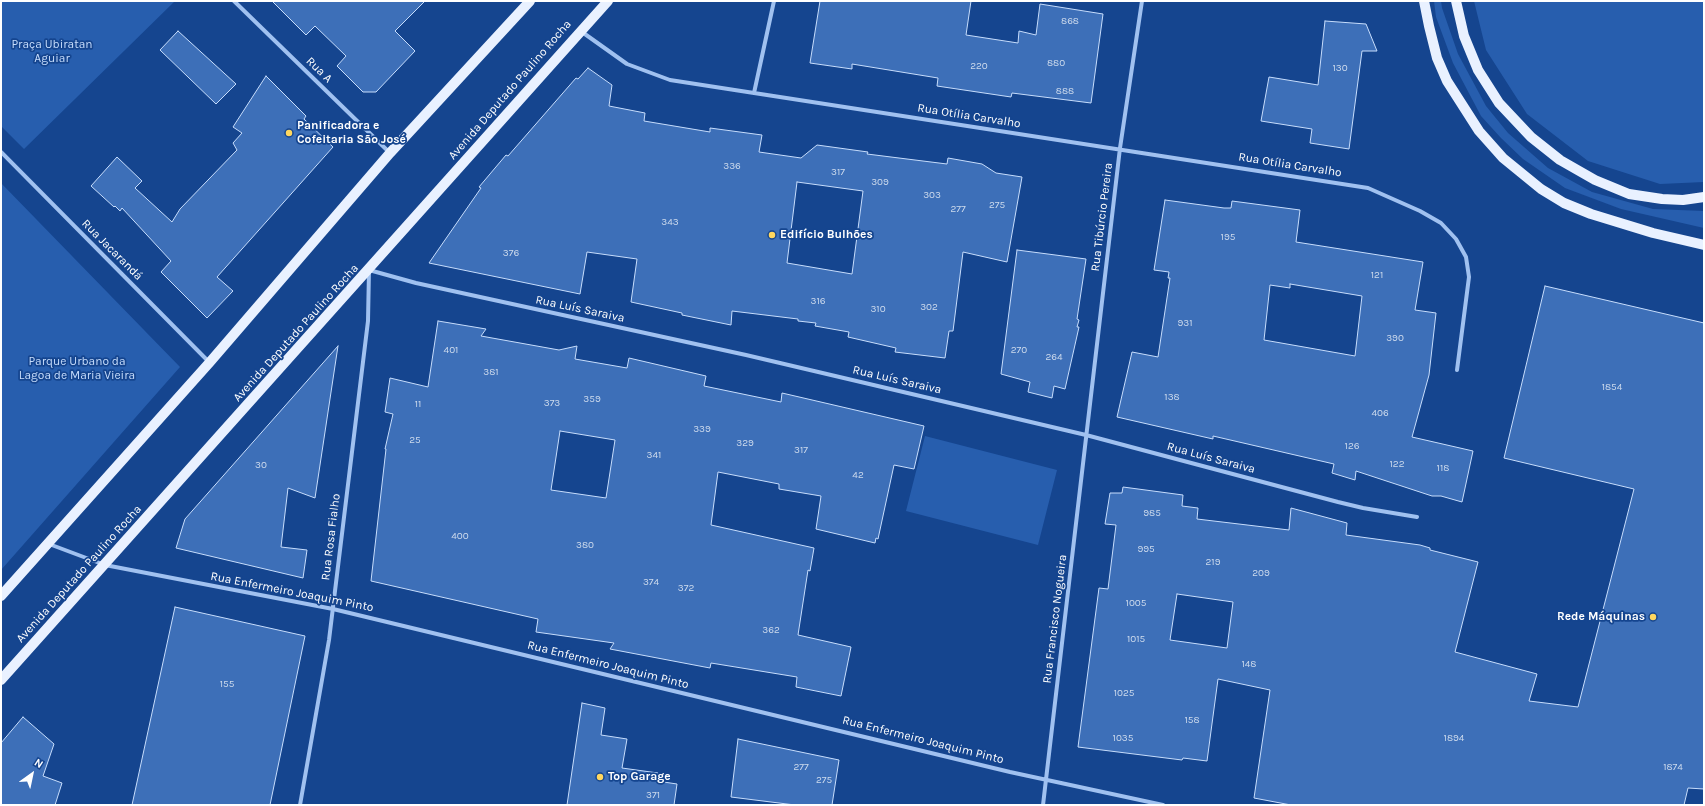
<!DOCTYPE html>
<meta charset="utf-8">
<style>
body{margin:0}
#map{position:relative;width:1705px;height:806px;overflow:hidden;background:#15458f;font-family:Karla,sans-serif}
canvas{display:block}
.frame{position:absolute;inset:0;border:2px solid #fff;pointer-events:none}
.north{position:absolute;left:12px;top:754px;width:40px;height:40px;-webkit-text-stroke:3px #15458f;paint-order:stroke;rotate:33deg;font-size:11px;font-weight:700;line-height:16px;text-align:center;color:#fff}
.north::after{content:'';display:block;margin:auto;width:14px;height:18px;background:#fff;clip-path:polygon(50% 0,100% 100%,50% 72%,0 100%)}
</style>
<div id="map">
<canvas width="1705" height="806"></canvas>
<div class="frame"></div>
<div class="north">N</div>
</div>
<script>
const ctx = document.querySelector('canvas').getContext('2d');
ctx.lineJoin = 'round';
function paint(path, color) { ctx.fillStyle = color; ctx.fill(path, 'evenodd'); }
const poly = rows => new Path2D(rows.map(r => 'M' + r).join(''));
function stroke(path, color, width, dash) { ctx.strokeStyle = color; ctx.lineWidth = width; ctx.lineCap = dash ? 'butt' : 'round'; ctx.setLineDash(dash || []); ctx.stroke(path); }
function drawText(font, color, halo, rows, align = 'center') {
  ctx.font = font + ' Karla,sans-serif'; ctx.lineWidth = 3.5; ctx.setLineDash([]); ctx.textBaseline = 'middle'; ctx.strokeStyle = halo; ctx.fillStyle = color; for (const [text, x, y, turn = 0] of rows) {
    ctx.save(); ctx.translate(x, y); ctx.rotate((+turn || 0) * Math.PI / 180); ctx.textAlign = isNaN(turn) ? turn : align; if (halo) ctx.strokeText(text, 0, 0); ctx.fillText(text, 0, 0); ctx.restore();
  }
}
paint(poly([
 [1,1,175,1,24,149,1,126],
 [1434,1,1441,1,1442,8,1458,54,1486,106,1508,133,1548,168,1592,192,1653,209,1704,211,1704,228,1621,209,1565,188,1523,159,1501,138,1481,116,1453,63,1436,17],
 [1474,1,1704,1,1704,182,1660,184,1588,161,1527,114,1486,50],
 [1,183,180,367,1,570],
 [925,436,1057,470,1038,545,906,511]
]), '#275eae');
const building = poly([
 [272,1,425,1,395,31,415,51,376,92,363,92,337,66,346,56,315,26,306,35,272,1],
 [820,1,971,1,966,35,1018,43,1019,31,1036,35,1040,4,1103,14,1091,103,1012,93,1011,97,937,86,938,78,852,64,852,69,810,63,820,1],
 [1325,21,1366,24,1377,51,1362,51,1349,149,1310,143,1312,129,1261,121,1269,77,1318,85,1325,21],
 [178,31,236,84,216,104,160,50,178,31],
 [588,68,612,85,609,106,645,113,644,121,710,132,710,128,762,135,759,152,801,158,817,145,868,152,867,154,947,164,948,158,982,164,996,173,1022,177,1007,262,963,252,953,331,949,331,945,358,895,352,896,348,848,337,849,332,815,326,816,323,798,321,798,319,732,311,731,325,682,315,682,313,631,302,637,259,587,252,580,294,429,263,481,188,479,187,506,155,508,156,576,78,578,79,588,68],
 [797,182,863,191,852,274,787,263,797,182],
 [266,76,306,116,304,119,333,147,217,277,233,291,207,318,161,272,171,261,122,208,120,211,115,206,114,207,91,186,117,157,142,181,135,188,172,222,180,209,237,150,233,143,242,133,233,127,266,76],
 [1165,200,1224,208,1231,208,1232,201,1300,210,1296,242,1423,262,1415,310,1436,313,1429,375,1412,437,1473,451,1462,502,1441,496,1432,496,1356,471,1355,480,1332,473,1334,464,1213,436,1213,439,1117,417,1132,352,1158,357,1170,278,1168,278,1169,272,1154,270,1165,200],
 [1290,284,1362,296,1355,356,1264,340,1270,285,1290,288,1290,284],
 [1017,250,1086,259,1077,319,1079,320,1077,327,1079,327,1065,389,1054,386,1052,398,1028,392,1030,382,1001,374,1017,250],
 [1545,286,1704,323,1704,789,1688,788,1684,805,1291,805,1254,798,1270,690,1218,679,1207,761,1183,758,1182,760,1078,747,1099,588,1108,589,1116,525,1105,524,1110,493,1122,493,1123,487,1183,495,1182,506,1198,508,1197,519,1289,530,1291,508,1347,523,1346,535,1420,545,1430,548,1430,550,1478,562,1455,652,1537,674,1529,701,1578,707,1634,489,1504,458,1545,286],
 [1177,594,1233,602,1227,648,1170,640,1177,594],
 [438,321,486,329,481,336,559,350,577,346,575,359,627,368,629,358,706,376,704,386,781,402,782,393,924,426,914,469,894,465,878,539,876,538,875,543,816,529,821,496,779,489,779,484,718,472,711,525,814,548,810,571,808,570,798,635,851,647,841,696,796,687,797,677,711,663,710,668,610,649,614,643,536,632,538,619,371,581,386,449,385,449,393,414,385,412,390,378,428,387,438,321],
 [560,431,615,440,606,498,551,490,560,431],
 [338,346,315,498,288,488,281,547,307,550,303,578,176,548,185,519,338,346],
 [175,607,305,636,270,805,132,805,175,607],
 [582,703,605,708,601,735,627,739,622,768,658,773,657,781,677,784,674,805,567,805,582,703],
 [23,717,54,744,43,776,62,783,55,805,1,805,1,743,23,717],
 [738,739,839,760,832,805,795,805,731,797,738,739]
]);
paint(building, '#3d6fb8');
stroke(building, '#c7ddfc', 1);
stroke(poly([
 [234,1,390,153],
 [582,32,627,64,670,80,1368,188,1420,211,1441,223,1456,239,1466,257,1469,277,1457,370],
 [754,93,774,1],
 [1,152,209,362],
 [49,544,105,565,333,609,1010,772,1163,805],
 [300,805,329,640,368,321,369,270,416,283,746,355,1086,435,1338,502,1363,508,1417,517],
 [1043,805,1120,148,1142,1]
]), '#a0c1f0', 4);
stroke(poly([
 [1424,1,1429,26,1437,58,1447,81,1479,131,1503,158,1541,189,1564,203,1591,214,1653,233,1704,245],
 [1456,1,1464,36,1478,70,1499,103,1531,137,1560,160,1595,180,1629,194,1662,199,1683,200,1704,197],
 [1,596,210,362,390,153,530,1],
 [1,680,608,1]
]), '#e9f1ff', 10);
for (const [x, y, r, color] of [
 [289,133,4,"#ffd75f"],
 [772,235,4,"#ffd75f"],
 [1653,617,4,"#ffd75f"],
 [600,777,4,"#ffd75f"]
]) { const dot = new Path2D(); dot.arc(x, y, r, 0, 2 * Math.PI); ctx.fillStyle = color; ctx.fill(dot); stroke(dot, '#15458f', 1.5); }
drawText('10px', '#cedbed', null, [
 ["868",1070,21],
 ["880",1056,63],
 ["220",979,66],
 ["130",1340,68],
 ["888",1065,91],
 ["336",732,166],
 ["317",838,172],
 ["309",880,182],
 ["303",932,195],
 ["275",997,205],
 ["277",958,209],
 ["343",670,222],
 ["195",1228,237],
 ["376",511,253],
 ["121",1377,275],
 ["316",818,301],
 ["302",929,307],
 ["310",878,309],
 ["931",1185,323],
 ["390",1395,338],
 ["401",451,350],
 ["270",1019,350],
 ["264",1054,357],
 ["381",491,372],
 ["1854",1612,387],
 ["138",1172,397],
 ["359",592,399],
 ["373",552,403],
 ["11",418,404],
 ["406",1380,413],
 ["339",702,429],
 ["25",415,440],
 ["329",745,443],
 ["126",1352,446],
 ["317",801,450],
 ["341",654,455],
 ["122",1397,464],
 ["30",261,465],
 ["118",1443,468],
 ["42",858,475],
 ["985",1152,513],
 ["400",460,536],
 ["380",585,545],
 ["995",1146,549],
 ["219",1213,562],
 ["209",1261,573],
 ["374",651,582],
 ["372",686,588],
 ["1005",1136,603],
 ["362",771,630],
 ["1015",1136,639],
 ["148",1249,664],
 ["155",227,684],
 ["1025",1124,693],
 ["158",1192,720],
 ["1035",1123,738],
 ["1894",1454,738],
 ["277",801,767],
 ["1874",1673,767],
 ["275",824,780],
 ["371",653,795]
]);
drawText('12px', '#c7ddfc', '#15458f', [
 ["Praça Ubiratan",52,45],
 ["Aguiar",52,59],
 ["Parque Urbano da",77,362],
 ["Lagoa de Maria Vieira",77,376]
]);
drawText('12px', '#fff', '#15458f', [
 ["Rua A",319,70,44],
 ["Avenida Deputado Paulino Rocha",510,90,-49],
 ["Rua Otília Carvalho",969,116,9],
 ["Rua Otília Carvalho",1290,165,9],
 ["Rua Tibúrcio Pereira",1102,217,-83],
 ["Rua Jacarandá",112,250,45],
 ["Rua Luís Saraiva",580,309,12],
 ["Avenida Deputado Paulino Rocha",296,333,-48],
 ["Rua Luís Saraiva",897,380,13],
 ["Rua Luís Saraiva",1211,458,15],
 ["Rua Rosa Fialho",331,537,-83],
 ["Avenida Deputado Paulino Rocha",79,574,-48],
 ["Rua Enfermeiro Joaquim Pinto",292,592,11],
 ["Rua Francisco Nogueira",1055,619,-83],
 ["Rua Enfermeiro Joaquim Pinto",608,665,14],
 ["Rua Enfermeiro Joaquim Pinto",923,740,14]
]);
drawText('bold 12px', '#fff', '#15458f', [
 ["Panificadora e",297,126],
 ["Cofeitaria São José",297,140],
 ["Edifício Bulhões",780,235],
 ["Rede Máquinas",1645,617,"right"],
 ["Top Garage",608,777]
], 'left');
</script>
